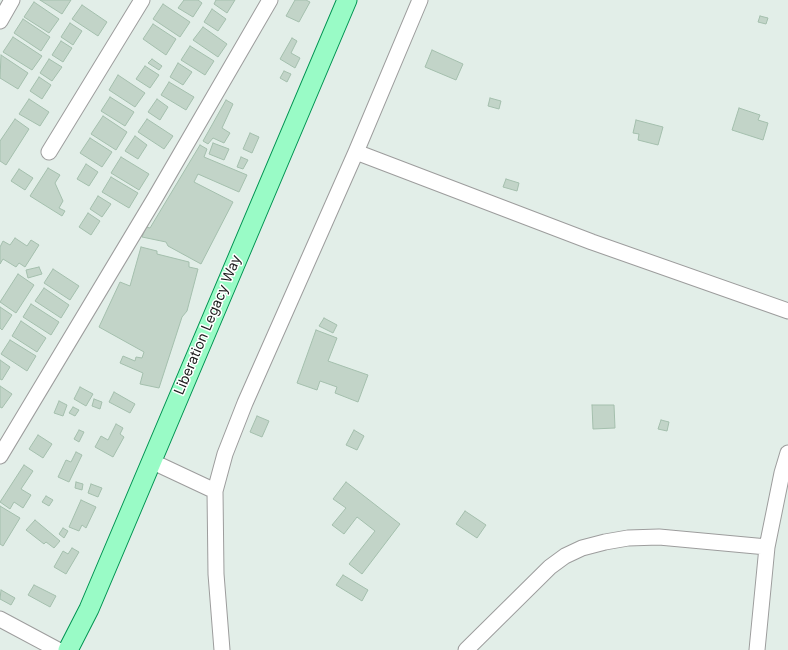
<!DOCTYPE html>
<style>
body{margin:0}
canvas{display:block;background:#e2eee8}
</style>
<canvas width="788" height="650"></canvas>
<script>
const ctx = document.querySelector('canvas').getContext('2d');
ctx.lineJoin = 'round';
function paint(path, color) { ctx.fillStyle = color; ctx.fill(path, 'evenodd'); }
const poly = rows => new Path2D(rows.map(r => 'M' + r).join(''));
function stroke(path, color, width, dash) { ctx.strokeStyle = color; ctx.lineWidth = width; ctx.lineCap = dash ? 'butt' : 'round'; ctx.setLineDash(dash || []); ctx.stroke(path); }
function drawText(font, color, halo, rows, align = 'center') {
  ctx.font = font + ' Inter,sans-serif'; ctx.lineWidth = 3; ctx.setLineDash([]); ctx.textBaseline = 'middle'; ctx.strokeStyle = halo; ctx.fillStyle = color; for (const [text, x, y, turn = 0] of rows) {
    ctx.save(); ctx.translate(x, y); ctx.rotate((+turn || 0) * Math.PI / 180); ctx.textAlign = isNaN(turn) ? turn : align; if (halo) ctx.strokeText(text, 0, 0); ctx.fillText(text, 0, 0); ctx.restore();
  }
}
const building = poly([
 [40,0,71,0,62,14,40,0],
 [184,0,198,0,202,3,193,17,178,8,184,0],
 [216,0,235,0,227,13,214,4,216,0],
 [295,0,306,0,310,2,299,22,286,16,295,0],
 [34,2,59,19,49,33,24,17,34,2],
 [163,4,190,22,180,37,153,19,163,4],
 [82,5,107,22,98,36,72,19,82,5],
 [212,9,226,19,218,31,204,22,212,9],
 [760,16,768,18,766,24,758,22,760,16],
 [23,19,50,37,41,51,14,33,23,19],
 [70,23,82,31,73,45,61,37,70,23],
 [153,24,176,39,166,55,143,39,153,24],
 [203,27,227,44,218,57,193,40,203,27],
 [13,37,42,56,32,70,3,52,13,37],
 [292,38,297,41,291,53,300,58,295,68,280,59,292,38],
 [61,41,72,48,63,62,52,55,61,41],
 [190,46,214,61,205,75,181,60,190,46],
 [432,50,463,64,456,80,425,67,432,50],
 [1,55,28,73,18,89,0,78,1,55],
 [49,59,62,67,52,81,40,73,49,59],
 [152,59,162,66,159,70,148,63,152,59],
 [178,63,192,72,183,85,170,77,178,63],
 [145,66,159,75,150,88,136,79,145,66],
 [284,71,291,74,287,82,280,78,284,71],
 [118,75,145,93,135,107,109,90,118,75],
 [39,77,51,85,42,99,30,91,39,77],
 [169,82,194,97,186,110,161,95,169,82],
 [110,97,134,112,125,126,101,111,110,97],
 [490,98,501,101,499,109,488,106,490,98],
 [29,99,49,112,40,126,19,114,29,99],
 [157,99,168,107,160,120,148,112,157,99],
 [226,100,233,104,222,128,230,133,224,143,213,138,208,144,203,141,226,100],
 [739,108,760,115,758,120,768,123,763,140,732,130,739,108],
 [103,116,127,132,116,150,91,134,103,116],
 [15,119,29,129,6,165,0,161,0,141,15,119],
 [147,119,173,136,164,149,138,132,147,119],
 [636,120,663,127,658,145,638,140,639,134,633,133,636,120],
 [250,133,259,137,252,153,243,149,250,133],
 [135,136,147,145,138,159,125,151,135,136],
 [90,138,112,152,102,167,80,153,90,138],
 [213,143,229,149,224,160,209,154,213,143],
 [200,145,207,149,204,157,247,175,239,192,198,174,194,182,233,202,201,264,168,246,166,242,142,237,146,227,150,228,200,145],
 [121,157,149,174,139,190,111,173,121,157],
 [241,157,248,160,243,169,237,167,241,157],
 [86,164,98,172,89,186,77,179,86,164],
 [48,168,60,175,55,183,63,201,59,208,65,211,62,216,30,196,48,168],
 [19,169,33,178,25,190,11,181,19,169],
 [111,177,138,193,129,208,102,192,111,177],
 [506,179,519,183,517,191,503,187,506,179],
 [98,196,111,204,102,217,90,209,98,196],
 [88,213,100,221,91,235,79,227,88,213],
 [15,238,27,246,31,240,39,245,25,267,19,263,16,267,3,259,0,264,0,247,3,241,10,245,15,238],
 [141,247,157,251,157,254,189,262,189,267,198,269,187,311,182,317,159,388,140,384,143,373,120,363,123,356,135,361,136,357,142,358,144,352,99,327,120,282,130,286,141,247],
 [39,267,42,274,28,278,26,270,39,267],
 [53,269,79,286,70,300,44,283,53,269],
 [18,274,34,285,16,313,0,302,18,274],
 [44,288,69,305,61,318,35,301,44,288],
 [31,304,59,322,51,335,23,317,31,304],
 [0,307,12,315,2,330,0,328,0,307],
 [324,318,337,325,333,333,319,326,324,318],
 [21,321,46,338,37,352,12,336,21,321],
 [316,330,337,338,328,361,368,375,358,402,335,393,337,387,320,381,317,390,297,383,316,330],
 [10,340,36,356,27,371,1,354,10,340],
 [0,360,10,367,2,380,0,379,0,360],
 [0,386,12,394,2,408,0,407,0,386],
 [80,387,93,394,86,406,74,399,80,387],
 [114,392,135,404,130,413,109,402,114,392],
 [94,399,102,402,100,409,92,406,94,399],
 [59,401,67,405,63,416,54,413,59,401],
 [592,405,614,405,615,428,593,429,592,405],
 [73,407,79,410,75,416,69,413,73,407],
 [257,416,269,421,262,437,250,432,257,416],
 [661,420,669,422,667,431,658,429,661,420],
 [116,424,123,428,120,434,124,437,113,457,95,447,101,436,108,440,116,424],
 [79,430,84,432,79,442,74,439,79,430],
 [354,430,364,436,357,450,346,445,354,430],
 [38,435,52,444,43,458,29,449,38,435],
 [76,452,82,455,69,482,58,477,66,460,71,462,76,452],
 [24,465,33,471,21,489,31,495,23,508,14,502,10,509,0,502,24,465],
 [76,482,83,484,82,490,75,488,76,482],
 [346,482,400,524,362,574,349,564,375,531,357,517,344,534,332,525,346,508,333,499,346,482],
 [91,484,102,488,98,497,88,493,91,484],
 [46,496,53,500,49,506,42,502,46,496],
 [81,500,96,507,86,528,82,525,79,531,69,527,81,500],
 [0,506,20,518,3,546,0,544,0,506],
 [465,511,486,525,477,538,456,524,465,511],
 [35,520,60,541,54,548,46,542,44,544,26,530,35,520],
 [63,528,68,531,64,538,59,534,63,528],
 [72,548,79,552,66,574,54,567,63,551,68,554,72,548],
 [343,575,368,590,362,601,336,585,343,575],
 [34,585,56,596,50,607,28,595,34,585],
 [1,590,15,598,11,605,0,599,1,590]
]);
paint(building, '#c2d4c8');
stroke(building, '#a4bfad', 1);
const minor = poly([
 [0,21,12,0],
 [49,152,142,0],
 [356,152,592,242,788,311],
 [0,456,155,198,270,0],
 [151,461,215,491,216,574,222,650],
 [215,491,225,454,245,403,356,152,420,0],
 [0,619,58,650],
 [466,650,550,567,565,556,582,548,605,542,628,538,659,537,767,547],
 [757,650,767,547,782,473,788,453]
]);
const major = poly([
 [68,650,89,609,347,0]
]);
stroke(minor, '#9d9d9d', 17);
stroke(major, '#019452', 21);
stroke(minor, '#fff', 15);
stroke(major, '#99fbc6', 19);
drawText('14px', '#1c1c1c', '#fff', [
 ["Liberation Legacy Way",208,325,-67]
]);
</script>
